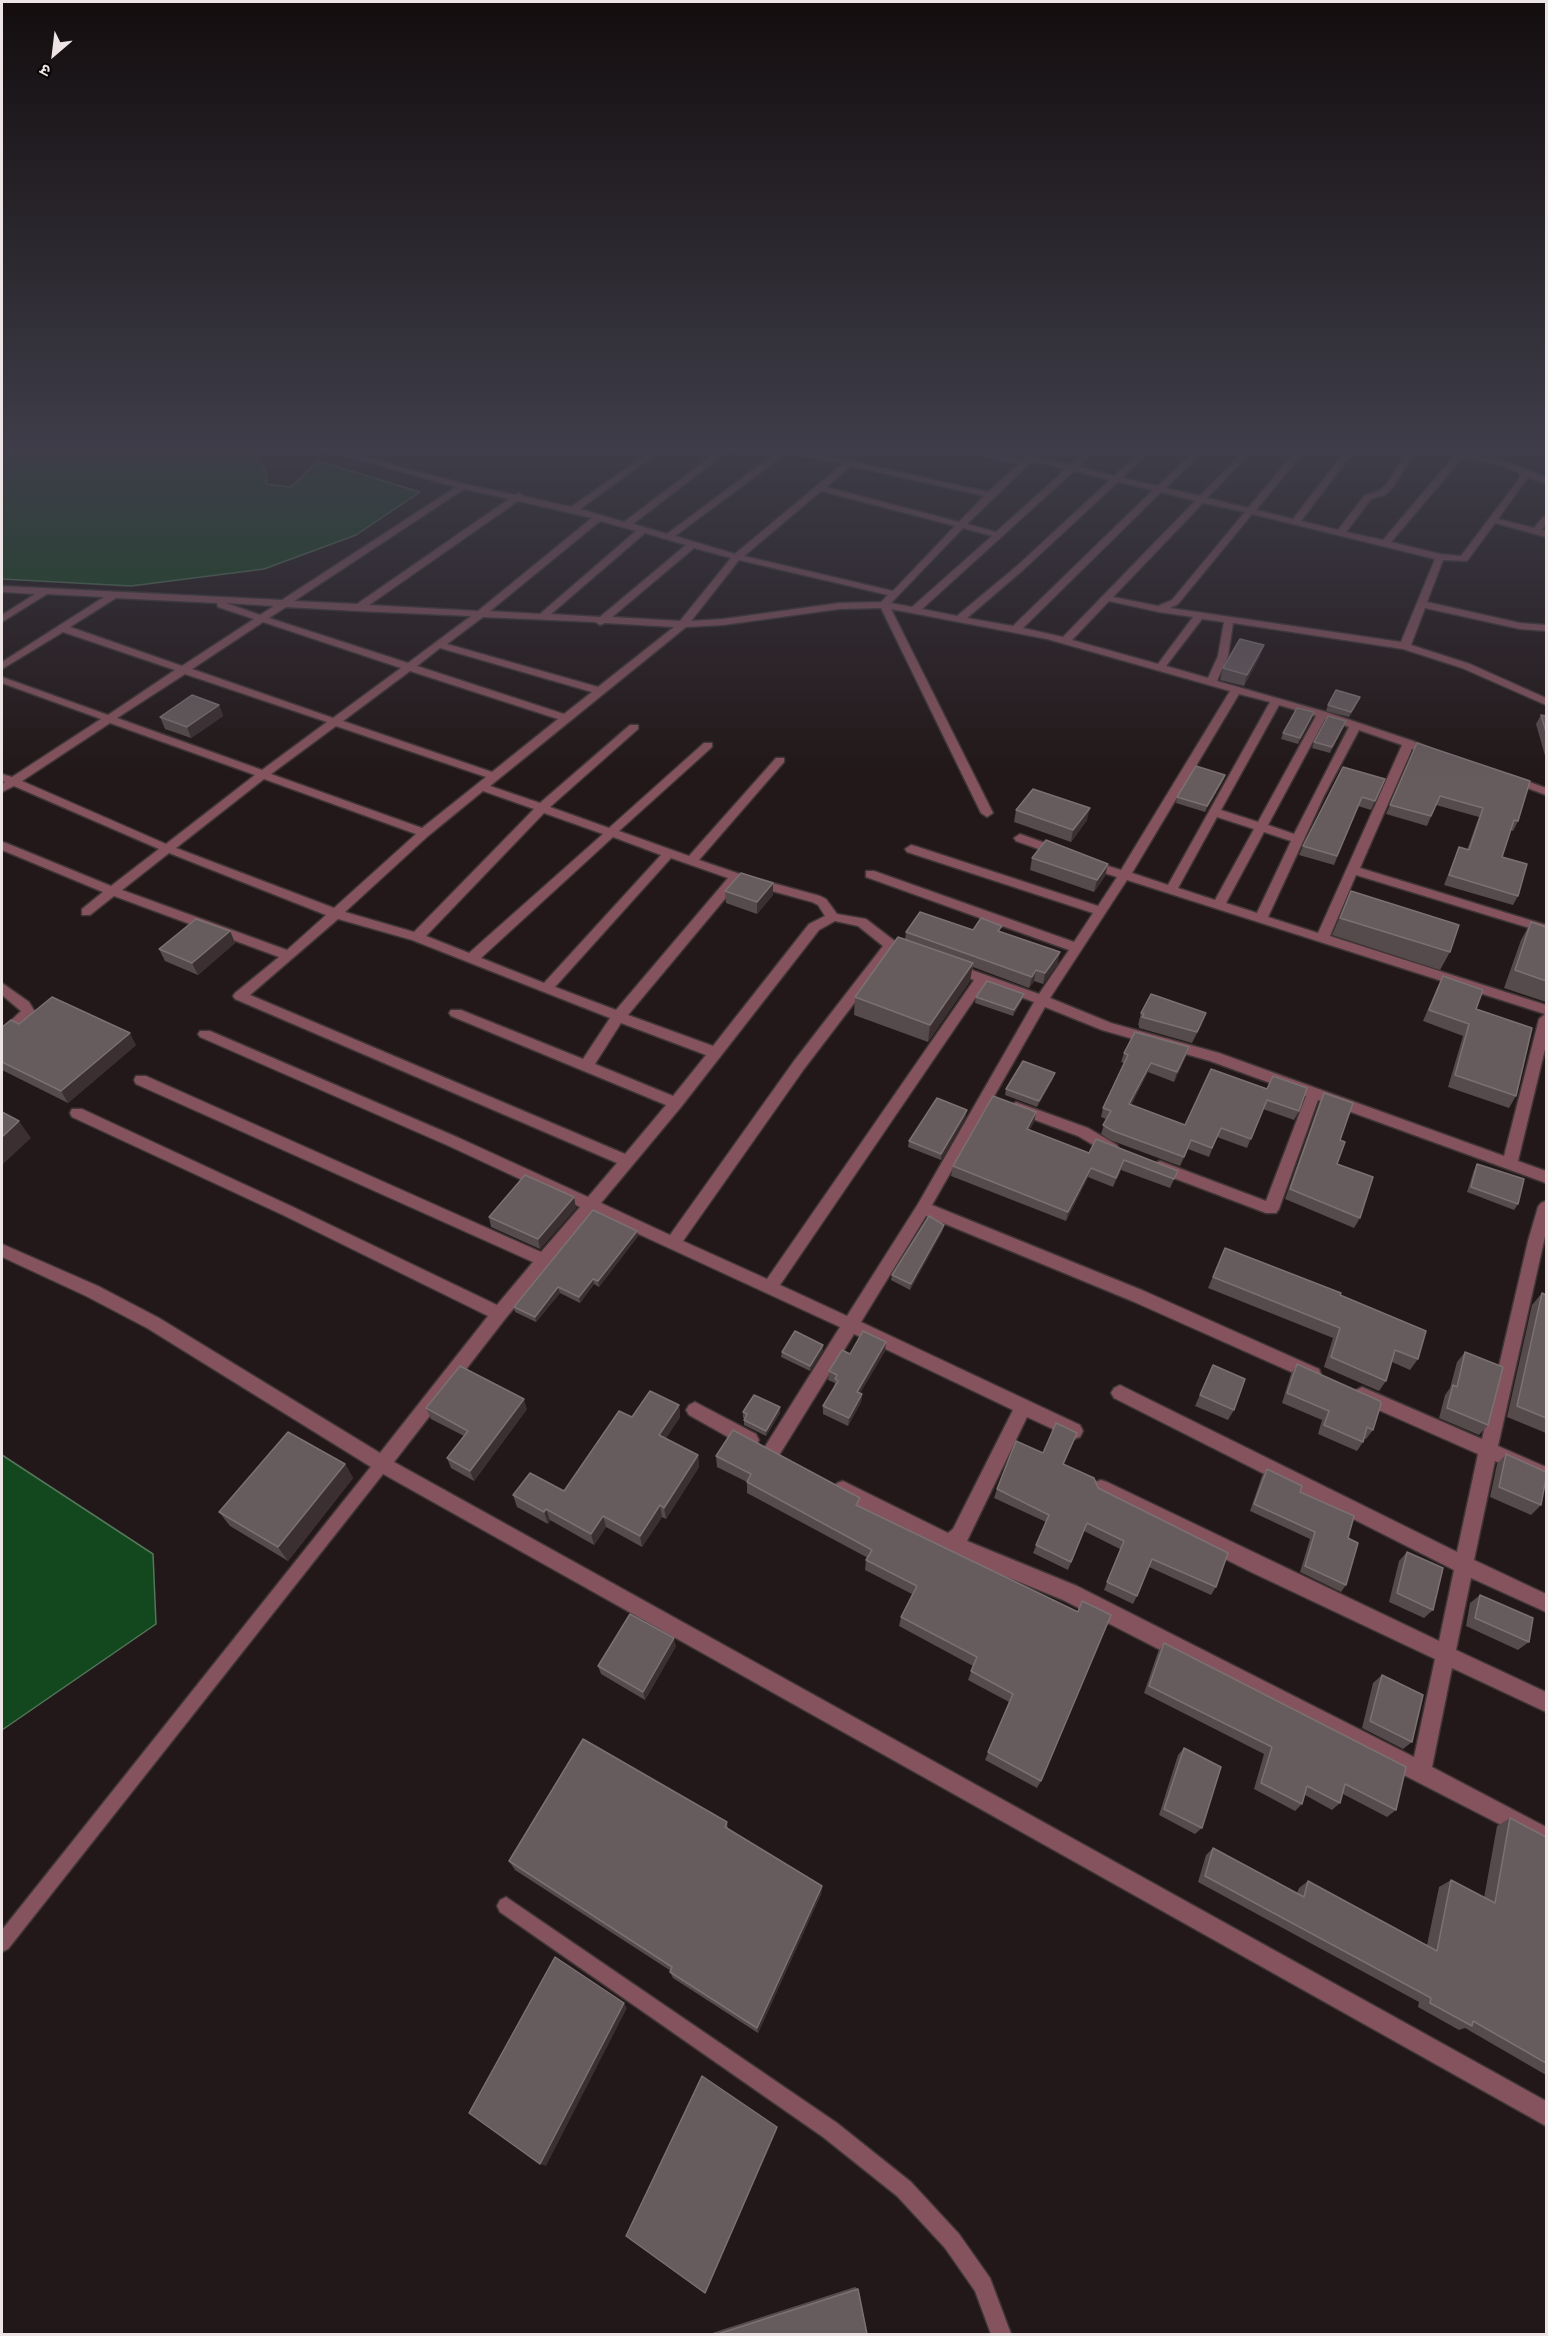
<!DOCTYPE html>
<meta charset="utf-8">
<style>
body{margin:0}
#map{position:relative;width:1548px;height:2336px;overflow:hidden;background:#221819;font-family:"Public Sans","Noto Sans Devanagari",sans-serif}
canvas{display:block}
.frame{position:absolute;inset:0;border:3px solid #ece4e5;pointer-events:none}
.north{position:absolute;left:24px;top:24px;width:60px;height:60px;-webkit-text-stroke:4px #080505;paint-order:stroke;rotate:208deg;font-size:16px;font-weight:700;line-height:24px;text-align:center;color:#ece4e5}
.north::after{content:'';display:block;margin:auto;width:21px;height:27px;background:#ece4e5;clip-path:polygon(50% 0,100% 100%,50% 72%,0 100%)}
</style>
<div id="map">
<canvas width="1548" height="2336"></canvas>
<div class="frame"></div>
<div class="north">उ</div>
</div>
<script>
const ctx = document.querySelector('canvas').getContext('2d');
ctx.lineJoin = 'round';
function paint(path, color) { ctx.fillStyle = color; ctx.fill(path, 'evenodd'); }
const poly = rows => new Path2D(rows.map(r => 'M' + r).join(''));
function stroke(path, color, width, dash) { ctx.strokeStyle = color; ctx.lineWidth = width; ctx.lineCap = dash ? 'butt' : 'round'; ctx.setLineDash(dash || []); ctx.stroke(path); }
const water = poly([
 [2,449,253,449,267,474,266,484,291,487,318,461,420,492,356,535,264,569,131,586,2,579,2,449],
 [2,1455,153,1554,156,1624,2,1730,2,1455]
]);
paint(water, '#13481e');
stroke(water, '#54775a', 1.5);
const lane = poly([
 [382,1457,387,1459,389,1464,387,1469,8,1949,2,1952,2,1930,377,1459,382,1457],
 [506,1897,837,2123,911,2182,959,2234,990,2278,1011,2334,991,2334,975,2291,945,2248,897,2196,823,2137,500,1912,497,1906,500,1900,506,1897]
]);
const street = poly([
 [321,449,333,449,464,484,515,495,519,493,523,496,571,507,654,449,663,449,580,509,624,522,721,449,730,449,633,524,667,534,781,449,796,449,988,492,1019,464,961,451,960,449,973,449,1023,460,1036,449,1044,449,1036,457,1070,465,1089,449,1097,449,1078,467,1114,476,1144,449,1152,449,1122,478,1158,486,1197,449,1205,449,1166,488,1200,496,1246,449,1254,449,1207,498,1248,508,1298,449,1306,449,1256,510,1293,519,1347,449,1355,449,1301,521,1338,530,1365,495,1379,491,1387,484,1408,449,1416,449,1393,487,1385,495,1371,499,1346,532,1383,540,1455,455,1434,451,1433,449,1446,449,1509,462,1546,478,1546,484,1528,477,1498,519,1534,528,1543,517,1546,516,1546,524,1542,530,1546,531,1546,537,1495,523,1467,561,1443,560,1427,602,1520,623,1546,625,1546,631,1520,629,1425,608,1411,645,1470,664,1546,698,1546,705,1462,668,1403,649,1233,623,1228,656,1217,681,1326,712,1413,741,1439,752,1433,755,1412,749,1360,868,1546,925,1546,933,1356,875,1330,936,1546,1005,1546,1045,1518,1161,1546,1171,1546,1183,1318,1100,1279,1209,1276,1213,1266,1213,1155,1171,1153,1167,1155,1163,1160,1161,1266,1201,1306,1096,1210,1061,1102,1030,1045,1007,932,1205,1144,1291,1319,1369,1321,1374,1319,1379,1313,1381,1307,1379,1132,1301,926,1216,861,1322,1080,1425,1083,1431,1080,1437,1074,1439,1027,1417,967,1541,1077,1586,1414,1757,1435,1659,1251,1572,1095,1494,1092,1488,1095,1482,1101,1480,1107,1482,1439,1641,1454,1570,1114,1398,1111,1393,1114,1388,1120,1385,1126,1388,1457,1552,1478,1454,1356,1400,1353,1395,1356,1390,1362,1387,1482,1439,1528,1241,1538,1207,1541,1203,1546,1201,1546,1232,1498,1446,1546,1467,1546,1483,1495,1461,1474,1560,1546,1594,1546,1612,1471,1578,1456,1650,1546,1692,1546,1712,1452,1668,1432,1767,1546,1827,1546,1848,1063,1600,932,1546,837,1495,834,1489,837,1483,843,1481,948,1533,953,1529,1013,1410,854,1334,778,1457,772,1459,766,1457,763,1451,766,1445,840,1327,593,1213,505,1319,394,1462,1546,2101,1546,2126,376,1470,147,1328,86,1296,2,1257,2,1244,98,1286,159,1318,380,1453,488,1316,283,1215,72,1117,70,1113,72,1109,82,1109,293,1207,497,1305,533,1262,136,1084,134,1080,136,1076,146,1076,541,1252,580,1207,449,1146,200,1037,198,1034,200,1031,210,1031,459,1138,588,1197,617,1163,235,999,233,996,235,993,279,957,114,896,90,915,82,915,82,909,103,892,2,850,2,842,6,843,111,886,159,849,14,786,2,792,2,784,5,782,2,781,2,774,12,777,101,719,2,683,2,677,108,715,175,670,63,632,2,669,2,662,104,597,47,594,2,622,2,615,35,594,2,592,2,586,282,600,456,487,321,449],
 [788,452,843,464,735,554,675,536,788,452],
 [1463,457,1503,466,1519,473,1520,478,1461,556,1440,554,1391,542,1463,457],
 [1032,461,1066,469,996,532,967,524,1032,461],
 [851,466,984,496,959,522,826,487,851,466],
 [1074,471,1110,480,1017,566,957,616,922,609,1074,471],
 [1118,482,1153,490,1013,626,967,618,1023,570,1118,482],
 [464,489,509,499,357,604,294,601,464,489],
 [821,491,955,526,893,591,744,556,821,491],
 [1161,492,1195,501,1063,637,1023,628,1161,492],
 [518,501,592,518,478,611,369,605,518,501],
 [1203,503,1245,512,1172,600,1158,606,1113,597,1203,503],
 [1252,514,1435,559,1401,642,1170,608,1178,604,1252,514],
 [600,521,636,531,540,614,490,611,600,521],
 [963,528,992,536,912,607,891,603,963,528],
 [645,533,686,545,600,617,551,614,645,533],
 [694,548,731,558,680,621,612,617,694,548],
 [739,560,888,595,881,602,839,603,723,619,691,621,739,560],
 [116,598,217,603,218,607,254,619,182,666,70,627,116,598],
 [1109,601,1159,612,1193,617,1158,664,1072,640,1109,601],
 [226,603,274,606,260,615,226,603],
 [286,607,358,611,471,616,408,663,269,618,286,607],
 [881,608,981,813,987,817,993,813,891,609,1047,639,1230,691,1121,870,1089,860,1083,864,1085,867,1117,877,1098,906,915,846,911,845,905,849,907,852,1093,913,1074,942,874,871,866,871,866,877,1069,950,1039,994,958,965,948,965,946,968,948,971,974,980,767,1279,683,1241,804,1069,894,951,911,956,918,952,916,949,896,942,866,919,837,914,826,899,820,896,740,874,699,860,784,762,784,758,776,758,689,856,619,831,712,747,712,743,704,743,609,828,550,807,638,729,638,725,630,725,540,803,490,786,686,627,723,625,839,609,881,608],
 [483,617,595,622,600,625,605,623,674,627,598,687,447,644,483,617],
 [1202,619,1224,622,1218,656,1208,678,1166,666,1202,619],
 [263,622,401,668,333,718,192,669,263,622],
 [440,648,592,692,564,714,417,666,440,648],
 [410,671,558,719,492,772,343,721,410,671],
 [185,674,327,722,262,770,117,718,185,674],
 [1239,694,1270,702,1168,885,1132,873,1239,694],
 [1279,705,1316,716,1258,822,1221,810,1279,705],
 [1325,719,1349,727,1294,834,1268,825,1325,719],
 [110,723,255,775,166,844,22,781,110,723],
 [336,726,486,777,422,828,271,774,336,726],
 [1359,730,1402,745,1318,933,1268,917,1324,796,1359,730],
 [264,779,416,834,334,908,176,848,264,779],
 [483,791,534,809,414,932,345,912,428,836,483,791],
 [544,813,603,834,469,953,426,936,544,813],
 [1217,817,1254,829,1215,900,1178,888,1217,817],
 [1264,832,1291,841,1257,913,1226,903,1264,832],
 [613,837,661,855,544,983,481,958,613,837],
 [169,853,326,915,287,950,122,890,169,853],
 [671,858,728,878,616,1010,555,987,671,858],
 [1127,880,1545,1014,1539,1019,1504,1156,1219,1053,1111,1023,1050,998,1127,880],
 [739,882,812,902,818,905,825,916,809,924,713,1046,628,1015,739,882],
 [338,919,412,940,610,1018,583,1059,461,1010,451,1010,449,1013,451,1016,666,1105,625,1154,250,995,338,919],
 [835,921,858,926,883,946,794,1061,670,1235,601,1203,681,1107,819,930,835,921],
 [985,984,1034,1002,918,1204,847,1316,780,1285,985,984],
 [621,1023,706,1055,673,1096,595,1064,621,1023],
 [444,449,458,449,459,450,455,453,444,449],
 [1524,449,1546,452,1546,456,1525,451,1524,449],
 [1510,775,1546,788,1546,795,1506,780,1504,778,1510,775],
 [1020,834,1062,849,1064,852,1058,856,1016,841,1014,838,1020,834],
 [2,983,29,1002,35,1012,7,1040,2,1042,2,1029,21,1011,2,995,2,983],
 [1016,1102,1088,1128,1117,1145,1119,1149,1117,1153,1107,1153,1078,1136,1011,1111,1009,1107,1016,1102],
 [695,1402,756,1434,759,1440,756,1446,750,1448,744,1446,689,1415,686,1410,689,1405,695,1402]
]);
stroke(lane, '#3e3536', 3);
stroke(street, '#3e3536', 3);
paint(lane, '#85535d');
paint(street, '#85535d');
paint(poly([
 [1260,656,1244,686,1220,680,1223,668],
 [1357,703,1349,717,1326,711,1328,705],
 [219,705,223,716,191,738,165,729,160,717],
 [1314,712,1312,718,1298,744,1281,739,1283,733],
 [1541,715,1546,716,1546,759,1536,724],
 [1346,721,1330,753,1312,748,1314,742],
 [1417,743,1518,821,1513,831,1510,830,1502,857,1518,896,1513,905,1444,885,1455,857,1459,847,1467,850,1479,817,1436,805,1427,826,1386,814],
 [1225,775,1223,781,1205,812,1176,803,1177,797],
 [1385,779,1371,810,1358,806,1334,865,1299,855,1303,846],
 [1016,810,1087,820,1071,842,1014,822],
 [1032,858,1108,864,1105,876,1094,892,1030,870],
 [725,891,773,895,757,914,726,903],
 [1351,891,1450,952,1440,970,1332,935],
 [1531,922,1546,927,1546,1002,1504,988,1521,940],
 [973,930,1001,932,1058,963,1043,984,1034,981,1029,988,973,967,970,981,928,1042,854,1015,855,997,905,939,906,932],
 [230,931,235,943,198,975,165,961,159,949],
 [1443,976,1516,1096,1509,1108,1448,1087,1463,1036,1423,1021,1437,988],
 [1024,994,1022,1000,1013,1016,975,1003,976,997],
 [1141,1013,1202,1024,1192,1043,1139,1028,1139,1025,1138,1025],
 [2,1027,136,1045,68,1103,2,1070],
 [1124,1053,1186,1056,1174,1082,1148,1072,1131,1105,1185,1125,1211,1069,1299,1111,1294,1120,1263,1109,1247,1148,1217,1137,1209,1157,1188,1149,1180,1166,1110,1140,1101,1134,1106,1119,1101,1117,1103,1108,1124,1063,1121,1062],
 [1053,1079,1037,1107,1005,1095,1006,1089],
 [1324,1093,1340,1140,1337,1164,1360,1218,1354,1228,1285,1199,1319,1103],
 [1036,1112,1034,1122,1029,1130,1089,1153,1178,1171,1170,1188,1121,1170,1113,1187,1088,1177,1066,1221,951,1176,953,1166],
 [966,1116,941,1160,908,1147,909,1141],
 [1477,1164,1518,1204,1514,1210,1467,1192,1474,1170],
 [576,1208,540,1249,491,1227,489,1217],
 [943,1230,910,1290,891,1280,892,1275],
 [637,1231,638,1236,599,1287,594,1284,580,1303,560,1293,536,1322,515,1312,514,1307],
 [1225,1248,1340,1295,1418,1359,1410,1370,1392,1362,1386,1381,1379,1391,1324,1367,1333,1338,1208,1288],
 [1542,1293,1546,1295,1546,1433,1507,1417,1532,1305],
 [823,1350,810,1371,781,1357,782,1352],
 [885,1351,860,1393,862,1394,861,1402,848,1426,823,1414,823,1406,834,1388,835,1383,828,1380,829,1371,850,1354],
 [1465,1352,1488,1425,1479,1435,1439,1418,1445,1395,1450,1388,1457,1362],
 [1297,1364,1373,1430,1366,1439,1364,1438,1363,1442,1357,1451,1318,1434,1322,1420,1282,1403,1291,1374],
 [1213,1365,1234,1410,1228,1420,1195,1406],
 [679,1405,680,1417,666,1438,698,1455,699,1467,666,1519,662,1517,642,1547,606,1527,594,1545,550,1520,548,1524,517,1507,513,1495,564,1491,632,1417],
 [426,1408,527,1409,474,1481,451,1468,447,1458,464,1436,431,1419],
 [743,1412,780,1413,766,1436,744,1425,744,1418,743,1418],
 [1074,1441,1064,1464,1098,1488,1216,1587,1211,1595,1149,1567,1137,1596,1133,1604,1104,1590,1120,1549,1084,1531,1068,1570,1033,1553,1046,1522,994,1498,997,1489,1043,1453],
 [1506,1454,1541,1505,1531,1515,1490,1497,1497,1464],
 [716,1456,859,1506,1077,1612,1082,1601,1041,1781,1037,1788,985,1760,1009,1702,968,1680,973,1666,899,1626,901,1617,912,1594,865,1570,866,1560,868,1558,747,1493,747,1482,717,1467],
 [345,1464,353,1478,288,1561,230,1526,219,1512],
 [1267,1469,1300,1492,1348,1538,1346,1585,1341,1592,1300,1572,1310,1539,1250,1511,1262,1476],
 [1407,1552,1433,1610,1424,1618,1389,1602,1399,1561],
 [1480,1595,1529,1642,1518,1650,1466,1626,1470,1603],
 [1164,1643,1396,1810,1387,1817,1343,1794,1340,1803,1332,1810,1305,1795,1302,1804,1295,1811,1254,1789,1264,1754,1144,1693,1158,1652],
 [676,1646,645,1700,601,1674,598,1666],
 [1382,1675,1412,1742,1403,1749,1362,1728,1373,1683],
 [1184,1748,1202,1828,1195,1834,1159,1815,1178,1755],
 [1510,1818,1546,1837,1546,2075,1465,2028,1459,2030,1418,2007,1419,2002,1198,1882,1206,1855,1213,1848,1297,1893,1299,1888,1308,1881,1427,1945,1439,1887,1451,1880,1484,1898,1497,1826],
 [727,1822,728,1829,822,1886,821,1894,758,2033,673,1978,670,1972,671,1971,515,1870,509,1861],
 [855,2287,858,2289,867,2334,709,2334]
]), '#564b4c');
paint(poly([
 [1264,645,1260,656,1244,686,1247,675],
 [219,705,223,716,191,738,187,727],
 [1314,712,1312,718,1298,744,1300,738],
 [1346,721,1344,727,1330,753,1332,747],
 [1225,775,1223,781,1205,812,1207,806],
 [1090,808,1087,820,1071,842,1073,830],
 [1108,864,1105,876,1094,892,1097,880],
 [773,883,773,895,757,914,757,902],
 [230,931,235,943,198,975,192,963],
 [1060,952,1058,963,1043,984,1045,973],
 [973,963,970,981,928,1042,930,1025],
 [1036,970,1034,981,1029,988,1032,977],
 [1024,994,1022,1000,1013,1016,1014,1010],
 [1206,1013,1202,1024,1192,1043,1197,1032],
 [130,1033,136,1045,68,1103,61,1091],
 [1189,1047,1186,1056,1174,1082,1177,1072],
 [1151,1063,1148,1072,1126,1113,1129,1104],
 [1055,1073,1053,1079,1037,1107,1039,1101],
 [967,1110,966,1116,941,1160,941,1154],
 [1036,1112,1034,1122,1024,1138,1027,1129],
 [19,1121,31,1138,2,1165,2,1137],
 [1124,1160,1121,1170,1113,1187,1116,1178],
 [1091,1168,1088,1177,1066,1221,1068,1212],
 [574,1197,576,1208,540,1249,538,1239],
 [944,1225,943,1230,910,1290,911,1284],
 [637,1231,638,1236,599,1287,598,1281],
 [593,1279,594,1284,580,1303,579,1297],
 [558,1287,560,1293,536,1322,535,1317],
 [886,1342,885,1351,856,1400,857,1392],
 [823,1345,823,1350,810,1371,810,1366],
 [862,1394,861,1402,848,1426,849,1418],
 [524,1399,527,1409,474,1481,470,1471],
 [679,1405,680,1417,660,1447,659,1435],
 [780,1407,780,1413,766,1436,766,1431],
 [698,1455,699,1467,666,1519,664,1508],
 [345,1464,353,1478,288,1561,278,1547],
 [660,1505,662,1517,642,1547,640,1536],
 [546,1509,550,1520,548,1524,544,1512],
 [603,1516,606,1527,594,1545,591,1534],
 [674,1638,676,1646,645,1700,643,1692],
 [822,1886,821,1894,758,2033,757,2028],
 [624,2003,627,2008,546,2166,540,2164],
 [777,2127,777,2130,706,2292,705,2293]
]), '#3b2f31');
const building = poly([
 [1240,639,1264,645,1247,675,1223,668,1240,639],
 [1336,690,1360,697,1351,712,1328,705,1336,690],
 [192,695,219,705,187,727,160,717,192,695],
 [1297,708,1314,712,1300,738,1283,733,1297,708],
 [1541,715,1546,716,1546,732,1541,715],
 [1328,716,1346,721,1332,747,1314,742,1328,716],
 [1417,743,1530,781,1518,821,1514,820,1502,857,1527,864,1518,896,1449,875,1459,847,1469,850,1483,808,1440,796,1431,816,1390,805,1417,743],
 [1196,766,1225,775,1207,806,1177,797,1196,766],
 [1343,767,1385,779,1375,801,1362,797,1337,856,1303,846,1343,767],
 [1033,789,1090,808,1073,830,1016,810,1033,789],
 [1046,840,1108,864,1097,880,1032,858,1046,840],
 [741,873,773,883,757,902,725,891,741,873],
 [1351,891,1459,925,1450,952,1340,918,1351,891],
 [920,912,973,930,981,918,1002,926,998,931,1060,952,1045,973,1036,970,1032,977,906,932,920,912],
 [196,919,230,931,192,963,159,949,196,919],
 [1531,922,1546,927,1546,981,1515,970,1531,922],
 [898,937,973,963,930,1025,855,997,898,937],
 [1443,976,1483,990,1476,1009,1532,1028,1516,1096,1455,1075,1469,1024,1429,1010,1443,976],
 [987,981,1024,994,1014,1010,976,997,987,981],
 [1151,994,1206,1013,1197,1032,1142,1017,1144,1014,1141,1013,1151,994],
 [52,997,130,1033,61,1091,2,1062,2,1027,11,1020,19,1024,52,997],
 [1135,1032,1189,1047,1177,1072,1151,1063,1129,1104,1185,1125,1211,1069,1267,1089,1273,1076,1307,1088,1299,1111,1267,1100,1251,1139,1221,1128,1212,1148,1191,1140,1184,1157,1113,1131,1103,1125,1111,1111,1103,1108,1128,1055,1124,1053,1135,1032],
 [1023,1061,1055,1073,1039,1101,1006,1089,1023,1061],
 [1324,1093,1353,1103,1340,1140,1345,1142,1337,1164,1373,1177,1360,1218,1290,1189,1324,1093],
 [993,1096,1036,1112,1027,1129,1089,1153,1096,1139,1178,1171,1174,1179,1124,1160,1116,1178,1091,1168,1068,1212,953,1166,993,1096],
 [937,1098,967,1110,941,1154,909,1141,937,1098],
 [2,1112,19,1121,2,1137,2,1112],
 [1477,1164,1524,1179,1518,1204,1471,1187,1477,1164],
 [525,1175,574,1197,538,1239,489,1217,525,1175],
 [593,1210,637,1231,598,1281,593,1279,579,1297,558,1287,535,1317,514,1307,593,1210],
 [929,1216,944,1225,911,1284,892,1275,929,1216],
 [1225,1248,1341,1293,1340,1295,1426,1331,1418,1359,1395,1350,1386,1381,1331,1357,1340,1328,1213,1277,1225,1248],
 [1542,1293,1546,1295,1546,1418,1517,1406,1542,1293],
 [795,1331,823,1345,810,1366,782,1352,795,1331],
 [863,1331,886,1342,857,1392,862,1394,849,1418,823,1406,838,1381,835,1379,837,1375,829,1371,842,1350,850,1354,863,1331],
 [1465,1352,1503,1367,1488,1425,1447,1408,1453,1385,1457,1387,1465,1352],
 [1297,1364,1380,1401,1381,1404,1373,1430,1367,1427,1363,1442,1324,1425,1329,1411,1287,1393,1297,1364],
 [1213,1365,1245,1379,1234,1410,1200,1395,1213,1365],
 [460,1366,524,1399,470,1471,447,1458,468,1431,426,1408,460,1366],
 [650,1391,679,1405,659,1435,698,1455,664,1508,660,1505,640,1536,603,1516,591,1534,546,1509,544,1512,513,1495,530,1473,564,1491,619,1411,632,1417,650,1391],
 [754,1395,780,1407,766,1431,744,1420,747,1414,743,1412,754,1395],
 [1056,1423,1077,1433,1063,1464,1094,1478,1098,1488,1228,1553,1216,1587,1152,1559,1137,1596,1107,1582,1124,1541,1087,1523,1071,1562,1036,1545,1049,1515,997,1489,1016,1441,1043,1453,1056,1423],
 [733,1430,860,1498,856,1505,1078,1612,1082,1601,1111,1615,1041,1781,988,1752,1013,1694,971,1671,977,1657,901,1617,917,1586,866,1560,872,1550,747,1482,751,1474,716,1456,733,1430],
 [288,1432,345,1464,278,1547,219,1512,288,1432],
 [1506,1454,1546,1472,1546,1478,1541,1505,1499,1487,1506,1454],
 [1267,1469,1302,1486,1300,1492,1354,1516,1348,1538,1358,1543,1346,1585,1305,1566,1315,1532,1254,1504,1267,1469],
 [1407,1552,1443,1568,1433,1610,1397,1593,1407,1552],
 [1480,1595,1533,1618,1529,1642,1475,1618,1480,1595],
 [630,1614,674,1638,643,1692,598,1666,630,1614],
 [1164,1643,1406,1767,1396,1810,1345,1784,1340,1803,1307,1786,1302,1804,1261,1783,1272,1747,1149,1686,1164,1643],
 [1382,1675,1423,1695,1412,1742,1370,1721,1382,1675],
 [583,1739,727,1822,725,1827,822,1886,757,2028,670,1972,672,1967,509,1861,583,1739],
 [1184,1748,1221,1767,1202,1828,1164,1809,1184,1748],
 [1510,1818,1546,1837,1546,2063,1473,2021,1472,2026,1430,2003,1431,1998,1205,1876,1213,1848,1304,1897,1308,1881,1437,1951,1451,1880,1495,1903,1510,1818],
 [555,1957,624,2003,540,2164,469,2113,555,1957],
 [702,2076,777,2127,705,2293,626,2236,702,2076],
 [858,2289,867,2334,718,2334,858,2289]
]);
paint(building, '#665b5d');
stroke(building, '#7b7072', 1.5);
const sky = ctx.createLinearGradient(0, 0, 0, 776);
sky.addColorStop(0, '#130d0e');
sky.addColorStop(0.58, '#3e3d49');
sky.addColorStop(1, '#3e3d4900');
ctx.fillStyle = sky;
ctx.fillRect(0, 0, 1548, 776);
</script>
